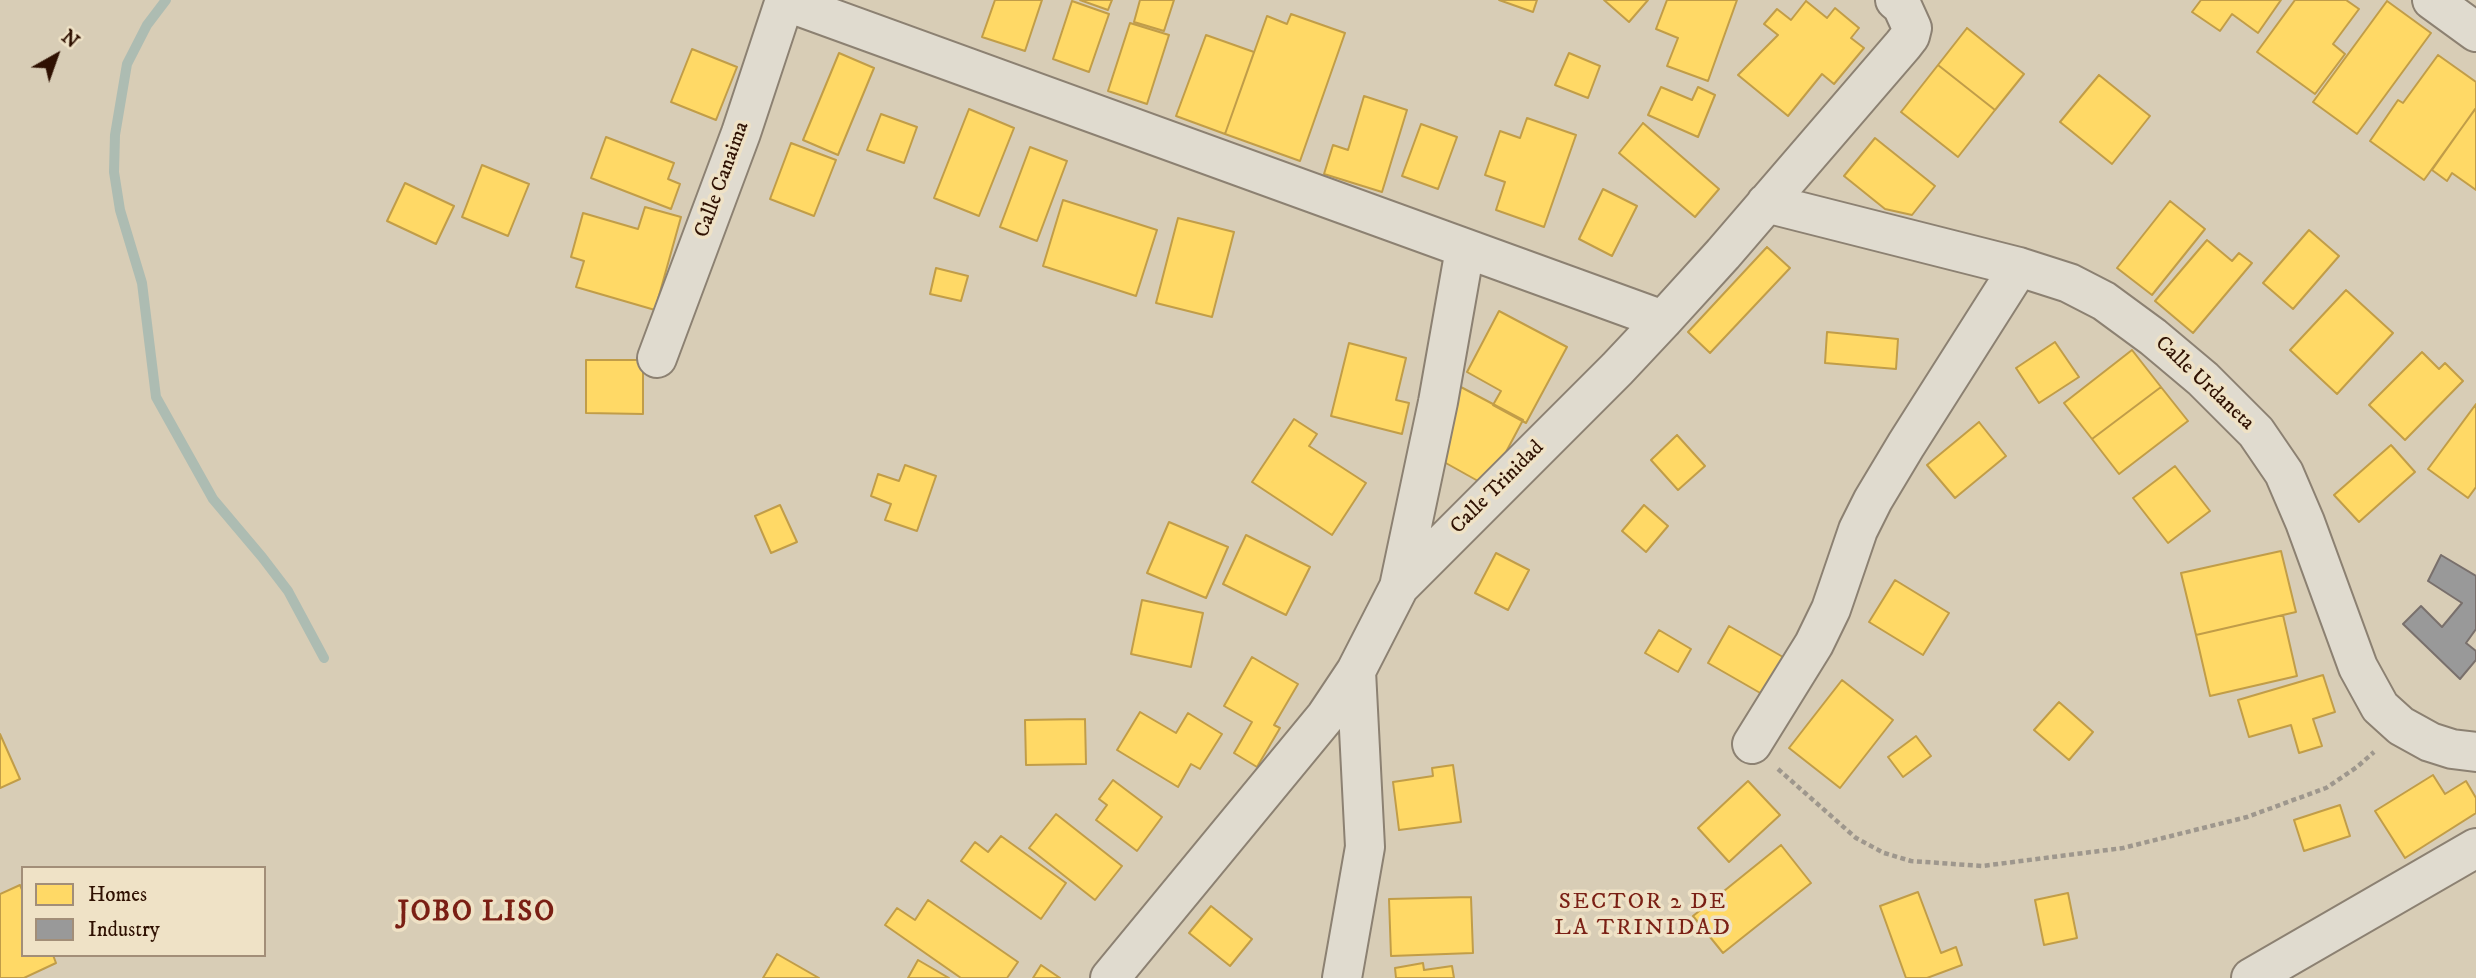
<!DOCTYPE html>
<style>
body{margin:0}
#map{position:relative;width:2476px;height:978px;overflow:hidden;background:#d8cdb6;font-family:"IM FELL DW Pica",serif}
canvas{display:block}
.legend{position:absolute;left:21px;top:866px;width:245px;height:91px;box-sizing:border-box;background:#efe2c6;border:2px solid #a28e78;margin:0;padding:9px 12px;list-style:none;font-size:21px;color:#2f1102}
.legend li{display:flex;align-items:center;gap:14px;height:35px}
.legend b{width:35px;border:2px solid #a28e78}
.north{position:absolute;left:21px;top:21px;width:70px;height:70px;-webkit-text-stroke:5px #efe2c6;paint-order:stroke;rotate:40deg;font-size:19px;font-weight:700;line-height:28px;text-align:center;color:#2f1102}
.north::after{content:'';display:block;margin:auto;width:24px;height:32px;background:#2f1102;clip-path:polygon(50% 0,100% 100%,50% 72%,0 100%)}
</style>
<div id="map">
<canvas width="2476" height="978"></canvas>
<ul class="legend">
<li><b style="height:19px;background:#ffd966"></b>Homes</li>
<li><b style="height:19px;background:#999"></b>Industry</li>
</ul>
<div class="north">N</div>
</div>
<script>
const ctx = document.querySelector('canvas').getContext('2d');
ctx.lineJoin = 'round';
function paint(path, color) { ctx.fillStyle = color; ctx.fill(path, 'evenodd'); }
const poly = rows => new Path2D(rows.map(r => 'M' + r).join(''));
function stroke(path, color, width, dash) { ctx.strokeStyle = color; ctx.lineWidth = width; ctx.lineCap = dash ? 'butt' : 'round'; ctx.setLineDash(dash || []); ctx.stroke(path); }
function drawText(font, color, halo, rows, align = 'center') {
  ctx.font = font + ' "IM FELL DW Pica",serif'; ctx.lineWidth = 7; ctx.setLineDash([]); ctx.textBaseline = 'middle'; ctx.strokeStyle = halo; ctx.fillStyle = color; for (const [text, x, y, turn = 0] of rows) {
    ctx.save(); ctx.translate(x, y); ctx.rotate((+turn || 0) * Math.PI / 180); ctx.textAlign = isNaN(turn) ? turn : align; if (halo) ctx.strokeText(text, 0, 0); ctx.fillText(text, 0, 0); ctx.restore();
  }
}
const homes = poly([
 [995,0,1042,0,1025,51,982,37,995,0],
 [1080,0,1112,0,1108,10,1080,0],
 [1140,0,1174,0,1164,31,1134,22,1140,0],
 [1499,0,1537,0,1533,12,1499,0],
 [1604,0,1648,0,1629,22,1604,0],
 [1667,0,1737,0,1708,81,1667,66,1678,38,1656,29,1667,0],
 [2201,0,2281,0,2258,33,2232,14,2220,31,2192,12,2201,0],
 [2295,0,2346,0,2359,9,2333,44,2345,54,2315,94,2257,52,2295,0],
 [1072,1,1109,14,1089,72,1053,59,1072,1],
 [1806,1,1827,18,1835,8,1859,28,1851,38,1864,48,1834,84,1822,74,1788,116,1738,75,1778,35,1764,24,1777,9,1791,20,1806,1],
 [2387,1,2431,33,2357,134,2313,102,2387,1],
 [1291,14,1345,33,1300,161,1225,134,1267,16,1287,24,1291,14],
 [1130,23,1169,35,1147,104,1108,91,1130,23],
 [1967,28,2024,74,1995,110,1938,65,1967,28],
 [1206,35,1254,52,1225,134,1176,116,1206,35],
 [692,49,737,67,716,120,671,102,692,49],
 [839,53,874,68,838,155,803,140,839,53],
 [1569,53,1600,66,1588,98,1555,85,1569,53],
 [2438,55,2476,82,2476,108,2424,180,2370,141,2398,100,2403,103,2438,55],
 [1938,65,1995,110,1958,157,1901,112,1938,65],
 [2099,75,2150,116,2112,164,2060,122,2099,75],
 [1661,87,1692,100,1698,87,1715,95,1698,137,1648,115,1661,87],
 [1364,96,1407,110,1382,192,1324,174,1333,145,1348,150,1364,96],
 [969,109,1014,128,979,216,934,198,969,109],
 [2475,109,2476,109,2476,190,2452,173,2447,181,2432,170,2475,109],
 [881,114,917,127,904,163,867,150,881,114],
 [1527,118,1576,135,1544,227,1496,210,1505,182,1485,175,1500,131,1520,138,1527,118],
 [1643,123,1719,189,1695,217,1619,153,1643,123],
 [1421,124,1457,137,1438,189,1402,176,1421,124],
 [606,137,674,163,668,179,680,184,671,209,591,178,606,137],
 [1875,138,1935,186,1912,215,1885,209,1844,176,1875,138],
 [791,143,836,160,814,216,770,199,791,143],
 [1030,147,1067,161,1037,241,1000,227,1030,147],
 [482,165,529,184,508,236,462,217,482,165],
 [405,183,454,206,436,244,387,221,405,183],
 [1603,189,1637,206,1612,256,1579,239,1603,189],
 [1063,200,1157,230,1136,296,1043,266,1063,200],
 [2170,201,2205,229,2152,295,2117,268,2170,201],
 [645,207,681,217,655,310,576,287,584,261,571,257,583,213,638,229,645,207],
 [1178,218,1234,232,1212,317,1156,303,1178,218],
 [2309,230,2339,256,2293,309,2263,283,2309,230],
 [2207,240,2232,261,2239,253,2252,263,2193,333,2155,301,2207,240],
 [1767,247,1790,268,1710,353,1688,332,1767,247],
 [936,268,968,276,961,301,930,294,936,268],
 [2346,290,2393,333,2337,394,2290,350,2346,290],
 [1499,311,1567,347,1526,423,1493,405,1501,391,1467,372,1499,311],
 [1827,332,1898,339,1896,369,1825,363,1827,332],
 [2055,342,2079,377,2039,403,2016,368,2055,342],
 [1349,343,1406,358,1396,400,1409,403,1402,434,1331,416,1349,343],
 [2132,350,2161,387,2092,439,2064,403,2132,350],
 [2422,352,2439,369,2445,363,2463,381,2405,440,2369,405,2422,352],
 [586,360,643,360,643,414,586,413,586,360],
 [1459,386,1523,420,1506,452,1478,481,1444,462,1459,386],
 [2161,387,2188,421,2119,474,2092,439,2161,387],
 [2476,404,2476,487,2468,498,2428,469,2476,404],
 [1294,419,1317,434,1309,446,1366,483,1332,535,1252,482,1294,419],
 [1979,422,2006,456,1955,498,1927,465,1979,422],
 [1677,435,1705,466,1678,490,1651,460,1677,435],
 [2391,445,2415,472,2359,522,2334,495,2391,445],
 [905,465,936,476,917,531,885,520,891,504,871,496,878,474,899,481,905,465],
 [2175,466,2210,511,2168,543,2133,498,2175,466],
 [780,505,797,542,771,553,755,516,780,505],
 [1644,505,1668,526,1646,552,1622,531,1644,505],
 [1169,522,1228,547,1206,598,1147,573,1169,522],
 [1246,535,1310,567,1286,615,1223,584,1246,535],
 [2281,551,2296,612,2196,635,2181,573,2281,551],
 [1496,553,1529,570,1508,610,1475,593,1496,553],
 [1895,580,1949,613,1923,655,1869,622,1895,580],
 [1142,600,1203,613,1191,667,1131,654,1142,600],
 [2283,615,2297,676,2210,696,2196,635,2283,615],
 [1729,626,1783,657,1762,694,1708,663,1729,626],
 [1659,630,1691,649,1678,672,1645,653,1659,630],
 [1252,657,1298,684,1274,725,1280,728,1257,767,1234,753,1252,722,1224,706,1252,657],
 [2323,675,2335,712,2313,719,2322,746,2299,753,2291,725,2249,737,2238,700,2323,675],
 [1842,680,1893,720,1840,788,1789,748,1842,680],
 [2059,702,2093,732,2069,760,2034,730,2059,702],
 [1140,712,1176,733,1188,713,1222,734,1200,769,1191,764,1178,787,1117,750,1140,712],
 [1085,719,1086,764,1026,765,1025,720,1085,719],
 [0,734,20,779,0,788,0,734],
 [1916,736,1931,756,1903,777,1888,757,1916,736],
 [1453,765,1461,822,1399,830,1393,782,1433,776,1432,768,1453,765],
 [2433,775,2445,794,2466,781,2476,798,2476,813,2405,858,2375,811,2433,775],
 [1113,780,1162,817,1137,851,1096,820,1107,805,1099,799,1113,780],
 [1748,781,1780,815,1729,862,1698,828,1748,781],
 [2340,805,2350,836,2304,851,2294,820,2340,805],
 [1056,814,1122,866,1095,900,1029,848,1056,814],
 [1001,836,1066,883,1041,919,961,861,975,842,988,852,1001,836],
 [1781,845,1811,883,1723,953,1693,916,1781,845],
 [20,885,23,892,23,955,53,955,56,963,24,978,0,978,0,894,20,885],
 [1918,892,1941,953,1956,947,1962,965,1927,978,1906,978,1880,906,1918,892],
 [2068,893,2077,938,2044,945,2035,900,2068,893],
 [1471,897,1473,953,1391,956,1389,899,1471,897],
 [928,900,1018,962,1007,978,961,978,885,925,897,908,915,920,928,900],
 [1211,906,1252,939,1230,966,1189,933,1211,906],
 [777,954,819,978,763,978,777,954],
 [918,960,949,978,908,978,918,960],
 [1423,963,1424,970,1452,966,1454,978,1396,978,1395,968,1423,963],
 [1041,965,1060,978,1033,978,1041,965]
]);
paint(homes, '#ffd966');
stroke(homes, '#c19d48', 2);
const industry = poly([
 [2441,555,2476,576,2476,629,2466,643,2476,651,2476,660,2460,679,2403,624,2421,606,2442,627,2462,603,2428,581,2441,555]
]);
paint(industry, '#999');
stroke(industry, '#79706c', 2);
stroke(poly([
 [166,0,147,25,127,64,115,135,114,172,120,210,142,283,156,397,213,499,262,557,288,591,324,658]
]), '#adbcb2', 10);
const street = poly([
 [2432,0,2476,32],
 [784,1,1663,320],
 [1766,203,2019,267,2069,283,2104,301,2153,337,2203,379,2256,432,2284,473,2305,522,2358,667,2380,707,2401,726,2430,742,2452,749,2476,752],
 [657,358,741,133,785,0],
 [1399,587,1438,402,1465,249],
 [1752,744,1814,644,1831,609,1858,530,1873,500,1906,445,2019,267],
 [1110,978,1326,716,1356,671,1399,587,1617,369,1663,320,1723,254,1903,45,1910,36,1912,28,1902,6,1895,0],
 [1342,978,1365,847,1356,671],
 [2251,978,2476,848]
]);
stroke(street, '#8c8172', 42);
stroke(poly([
 [1778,769,1856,838,1884,853,1911,861,1982,866,2123,848,2247,817,2326,788,2357,767,2374,752]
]), '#9e978d', 4.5, [5, 3.5]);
stroke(street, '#e0dbcf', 38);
drawText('21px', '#2f1102', '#efe2c6', [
 ["Calle Canaima",723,180,-70],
 ["Calle Urdaneta",2204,384,43],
 ["Calle Trinidad",1498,488,-45]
]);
ctx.letterSpacing = '2px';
drawText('23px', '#7a1f14', '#efe2c6', [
 ["SECTOR 2 DE",1643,903],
 ["LA TRINIDAD",1643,929]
]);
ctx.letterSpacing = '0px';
ctx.letterSpacing = '2px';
drawText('bold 28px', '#7a1f14', '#efe2c6', [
 ["JOBO LISO",477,914]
]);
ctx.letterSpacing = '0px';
</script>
